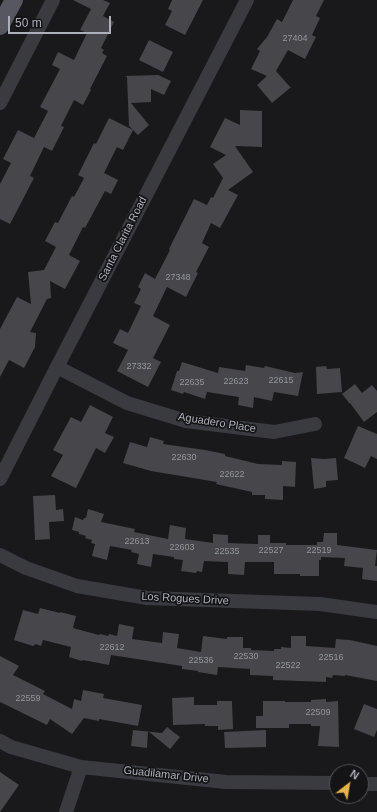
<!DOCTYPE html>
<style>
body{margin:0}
#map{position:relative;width:377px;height:812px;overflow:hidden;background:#19191b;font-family:Arial,sans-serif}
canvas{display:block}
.north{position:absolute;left:329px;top:764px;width:40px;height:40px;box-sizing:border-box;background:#141416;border:1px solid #515258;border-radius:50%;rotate:31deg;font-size:11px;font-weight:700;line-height:16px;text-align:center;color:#adb0ba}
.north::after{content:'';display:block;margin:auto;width:14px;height:18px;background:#e6b447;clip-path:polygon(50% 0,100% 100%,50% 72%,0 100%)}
.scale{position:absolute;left:8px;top:16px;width:103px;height:18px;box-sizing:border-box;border:2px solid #adb0ba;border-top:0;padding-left:5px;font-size:12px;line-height:14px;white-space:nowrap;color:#adb0ba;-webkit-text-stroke:3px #141416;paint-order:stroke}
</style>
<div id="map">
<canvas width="377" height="812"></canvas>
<div class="north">N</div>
<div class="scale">50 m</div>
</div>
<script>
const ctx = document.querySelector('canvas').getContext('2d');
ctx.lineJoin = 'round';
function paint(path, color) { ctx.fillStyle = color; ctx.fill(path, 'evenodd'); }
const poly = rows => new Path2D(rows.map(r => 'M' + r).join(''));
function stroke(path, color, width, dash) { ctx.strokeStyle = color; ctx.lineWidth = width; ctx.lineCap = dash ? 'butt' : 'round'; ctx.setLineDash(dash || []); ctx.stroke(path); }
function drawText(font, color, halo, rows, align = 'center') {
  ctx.font = font + ' Arial,sans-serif'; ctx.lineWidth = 3.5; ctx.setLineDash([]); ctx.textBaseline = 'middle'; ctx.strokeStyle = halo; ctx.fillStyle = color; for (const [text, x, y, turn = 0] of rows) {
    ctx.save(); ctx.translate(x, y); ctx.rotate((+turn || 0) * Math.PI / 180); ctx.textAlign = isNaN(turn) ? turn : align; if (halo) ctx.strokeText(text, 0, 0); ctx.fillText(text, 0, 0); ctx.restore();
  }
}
paint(poly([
 [73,0,103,0,110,3,103,16,114,22,101,48,104,50,102,53,107,56,90,89,91,90,83,105,74,100,61,126,64,127,52,151,44,147,30,176,34,178,10,224,0,219,0,184,11,163,3,159,18,130,34,138,48,111,40,107,60,69,52,65,58,52,74,60,87,33,80,30,91,9],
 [172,0,203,0,185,35,165,25,172,11,168,9],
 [293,0,324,0,316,16,320,18,312,35,316,37,305,59,288,50,276,71,291,88,290,88,272,103,257,85,267,76,251,69,260,51,257,49,267,37,277,19,282,22],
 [149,40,173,52,163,72,139,60],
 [158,75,171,81,164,95,151,89,151,102,131,103,149,125,138,135,129,126,127,77,125,76],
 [240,110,262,111,262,147,235,146,253,172,228,190,238,195,220,228,211,223,202,243,209,247,196,272,198,273,186,297,167,287,153,316,170,325,153,358,161,362,148,387,117,371,128,350,113,343,120,329,128,333,141,306,134,303,141,289,138,287,145,273,155,279,170,250,169,249,194,199,207,205,211,197,213,198,223,178,213,164,226,155,210,147,225,118,240,125],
 [109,118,133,130,123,150,117,147,104,173,118,180,111,194,105,191,85,228,83,227,69,255,80,261,65,289,50,281,51,298,47,299,30,332,36,333,35,347,24,368,9,360,0,377,0,329,17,297,31,304,28,272,44,270,56,247,45,241,55,222,58,223,72,196,74,197,84,178,78,175,94,143,96,144],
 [182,362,218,373,219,367,245,371,246,365,264,368,265,366,295,373,303,372,298,396,274,392,272,401,254,397,253,408,238,405,239,397,207,392,205,399,184,392,183,394,171,390,177,371,179,371],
 [326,366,327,369,340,368,342,392,317,394,316,367],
 [355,384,362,393,372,385,377,391,377,412,364,422,350,403,350,404,342,394],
 [90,405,113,417,105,433,114,437,105,453,96,448,76,488,51,476,63,455,53,450,71,417,81,422],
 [358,426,377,434,377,459,371,456,365,468,344,458],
 [150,437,164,441,163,444,205,450,225,454,225,456,258,464,282,465,282,461,296,462,295,487,283,486,283,500,265,499,265,495,252,495,252,492,216,484,217,482,151,471,123,463,130,442,147,447],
 [311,458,324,459,336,458,338,480,326,481,326,487,314,489],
 [55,495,56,510,63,509,64,521,49,522,50,539,35,540,33,496],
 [88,509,104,514,101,522,135,529,134,532,168,539,170,525,186,528,185,539,213,543,213,534,228,535,228,543,257,544,258,544,258,535,270,535,270,543,286,543,286,545,317,545,317,542,323,542,324,533,337,533,337,545,377,550,375,566,377,566,377,581,362,579,363,568,344,566,345,558,321,557,321,560,319,560,319,576,300,576,300,574,274,574,274,562,245,562,244,575,228,574,228,562,204,561,202,572,197,571,196,573,181,571,183,560,174,559,174,557,153,554,151,567,137,564,139,554,131,552,132,550,110,546,107,560,92,556,95,544,91,543,92,540,85,538,86,536,79,534,79,532,72,530,75,517,83,520,84,518,86,518],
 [40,608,60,613,60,612,76,616,73,628,99,635,100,634,108,636,109,634,117,636,119,624,134,627,132,639,162,643,163,632,179,634,177,648,201,652,203,636,227,639,227,637,243,637,243,648,251,648,251,650,274,651,274,649,281,649,281,647,291,648,291,636,306,636,306,646,335,648,336,639,350,640,377,646,377,681,345,675,345,676,333,675,332,678,326,677,326,682,273,680,273,676,250,675,250,669,218,667,217,675,198,672,198,671,182,669,182,666,111,655,109,665,83,660,82,661,69,657,71,647,43,640,41,646,36,644,33,646,14,640,23,610,38,614],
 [0,656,19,666,13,675,45,691,43,694,72,709,74,699,81,701,83,690,104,694,103,698,142,705,138,726,99,719,99,721,84,718,72,734,50,719,47,725,0,702],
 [194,697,194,705,217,705,217,701,232,701,233,729,218,730,218,726,205,726,205,724,173,725,172,698],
 [326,699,326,702,338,701,339,747,318,746,320,726,311,726,311,724,289,724,289,728,256,728,256,716,263,716,263,701,285,701,285,702,311,702,311,700],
 [364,704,377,709,377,730,374,737,354,729],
 [167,727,180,737,170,749,148,731,147,748,131,746,133,730,162,733],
 [266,730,266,747,225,748,224,732],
 [0,772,19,785,0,812]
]), '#46464b');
stroke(poly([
 [0,103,53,0],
 [57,367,127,403,186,421,274,432,315,424],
 [0,479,57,367,247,0],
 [0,555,26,568,77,586,147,598,320,604,377,612],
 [0,741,11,747,81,767,226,782,337,783],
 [361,784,377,784],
 [66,812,81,767]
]), '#3a3b40', 14);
stroke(poly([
 [0,26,14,0]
]), '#57585f', 18);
drawText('9px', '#93969e', null, [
 ["27404",295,39],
 ["27348",178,278],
 ["27332",139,367],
 ["22615",281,381],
 ["22623",236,382],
 ["22635",192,383],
 ["22630",184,458],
 ["22622",232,475],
 ["22613",137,542],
 ["22603",182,548],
 ["22527",271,551],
 ["22519",319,551],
 ["22535",227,552],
 ["22612",112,648],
 ["22530",246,657],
 ["22516",331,658],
 ["22536",201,661],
 ["22522",288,666],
 ["22559",28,699],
 ["22509",318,713]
]);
drawText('11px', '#adb0ba', '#141416', [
 ["Santa Clarita Road",123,239,-63],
 ["Aguadero Place",217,423,9],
 ["Los Rogues Drive",185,599,3],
 ["Guadilamar Drive",166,775,6]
]);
</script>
